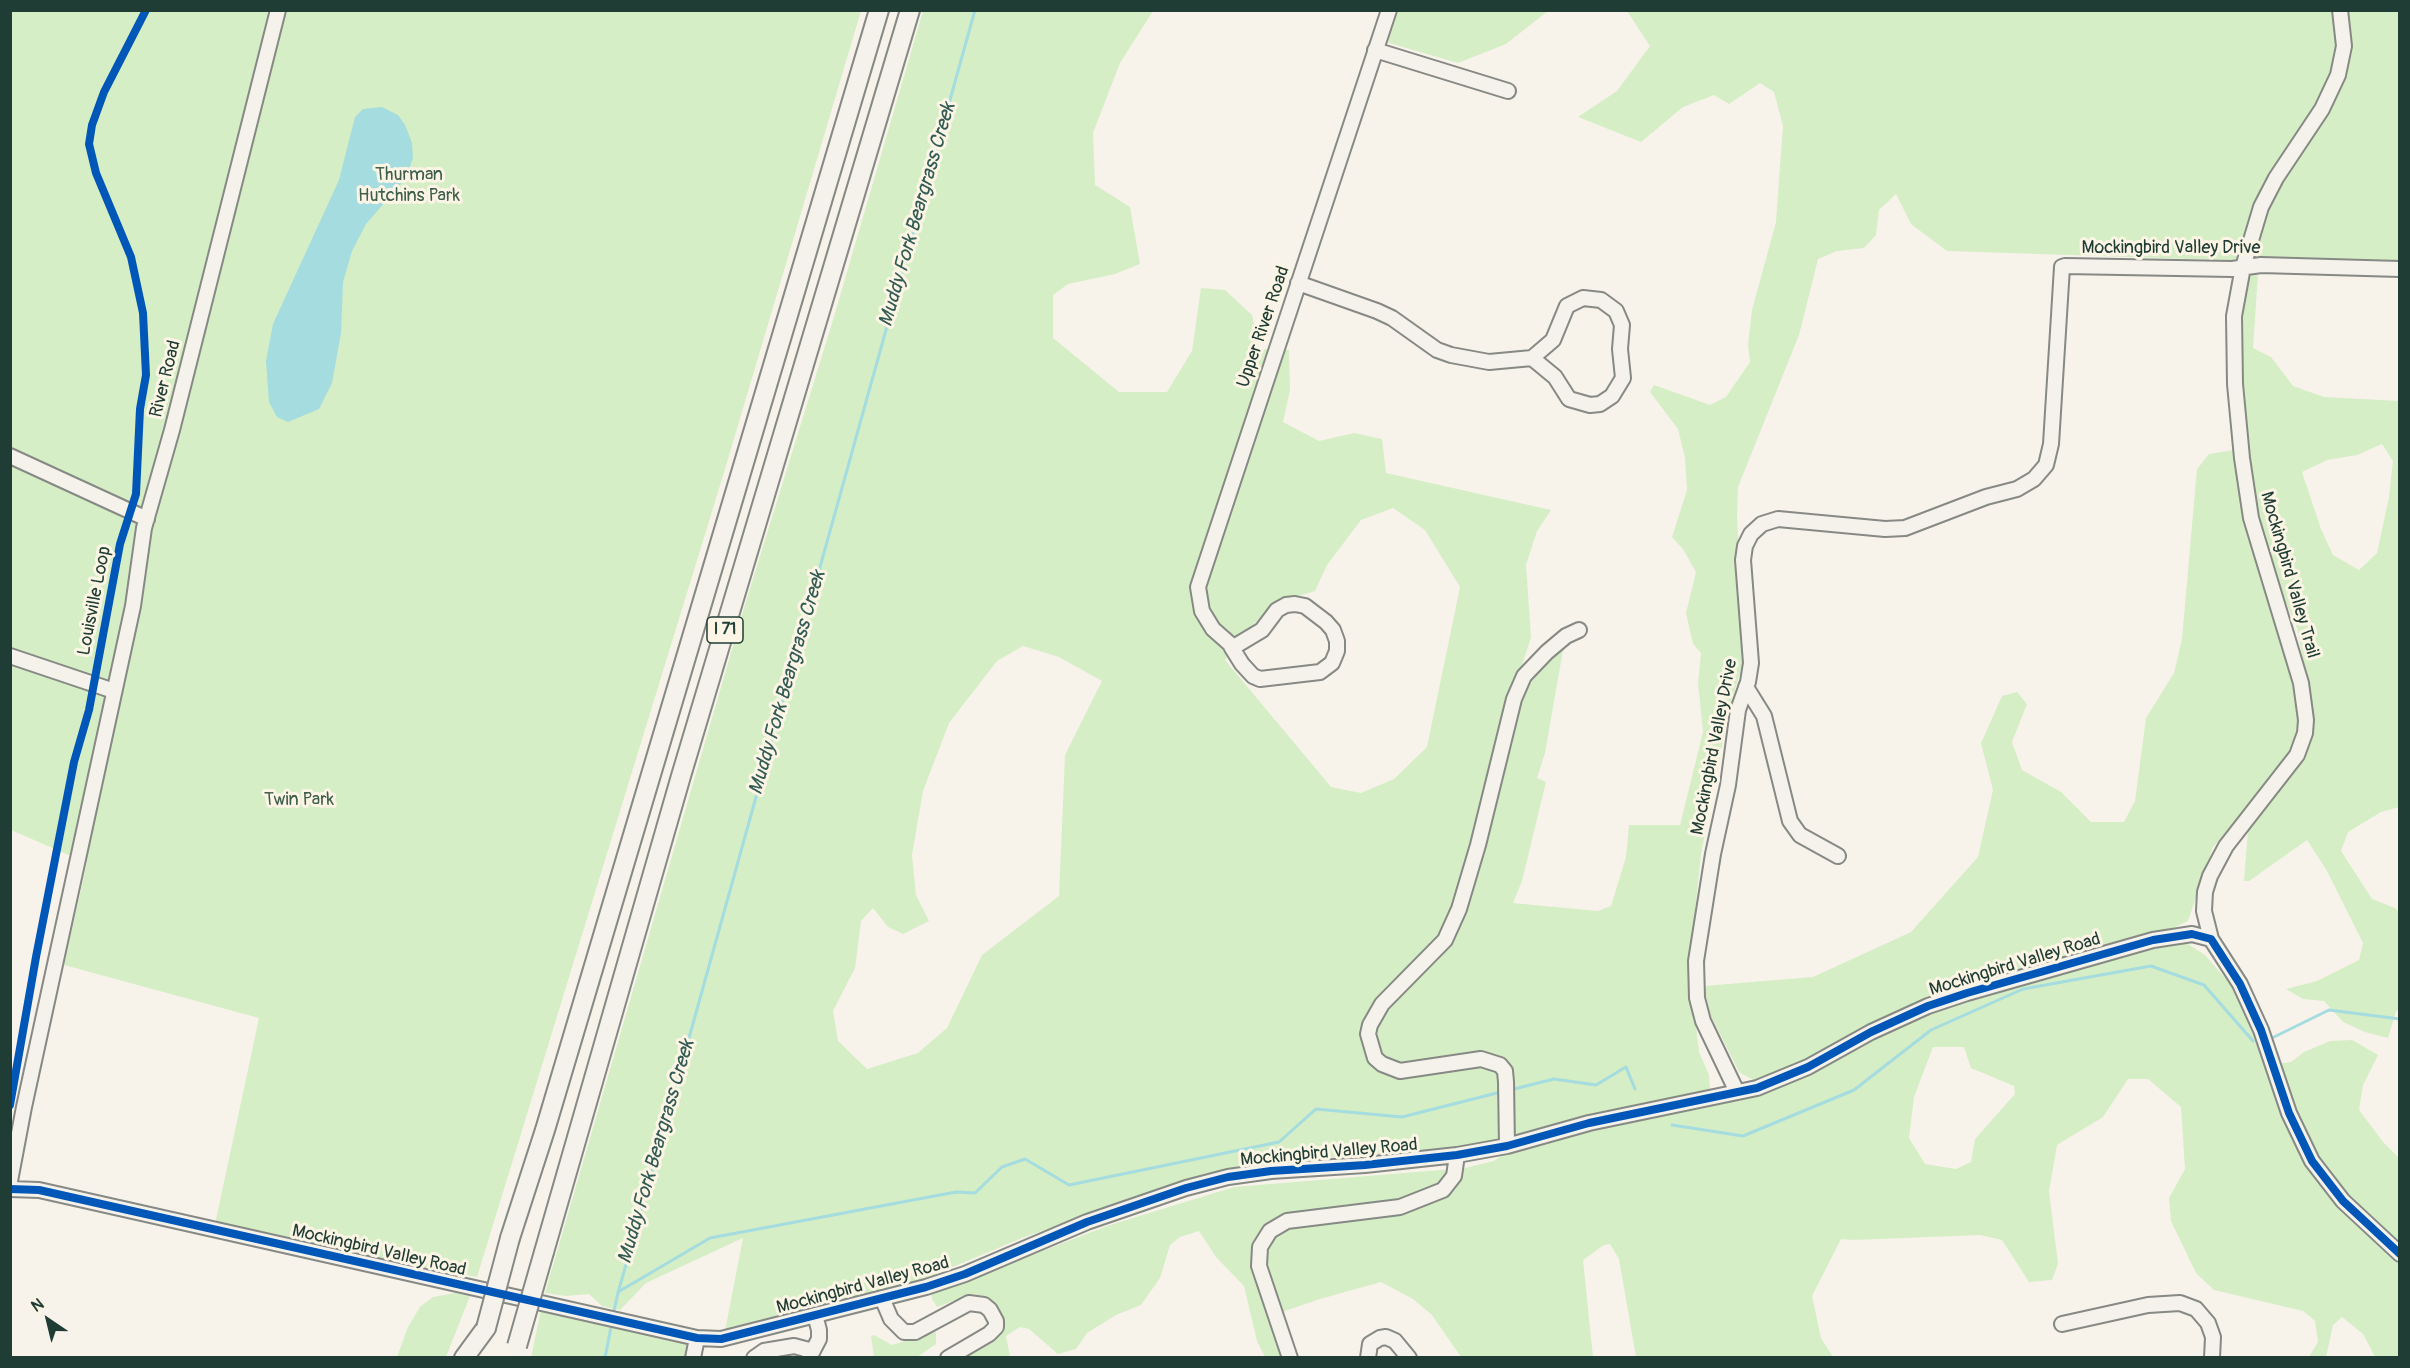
<!DOCTYPE html>
<style>
body{margin:0}
#map{position:relative;width:2410px;height:1368px;overflow:hidden;background:#f7f3ea;font-family:Pangolin,sans-serif}
canvas{display:block}
.frame{position:absolute;inset:0;border:12px solid #1f3d34;pointer-events:none}
.north{position:absolute;left:18px;top:1290px;width:60px;height:60px;-webkit-text-stroke:4px #fcf5e5;paint-order:stroke;rotate:325deg;font-size:16px;font-weight:700;line-height:24px;text-align:center;color:#1f3d34}
.north::after{content:'';display:block;margin:auto;width:21px;height:27px;background:#1f3d34;clip-path:polygon(50% 0,100% 100%,50% 72%,0 100%)}
</style>
<div id="map">
<canvas width="2410" height="1368"></canvas>
<div class="frame"></div>
<div class="north">N</div>
</div>
<script>
const ctx = document.querySelector('canvas').getContext('2d');
ctx.lineJoin = 'round';
function paint(path, color) { ctx.fillStyle = color; ctx.fill(path, 'evenodd'); }
const poly = rows => new Path2D(rows.map(r => 'M' + r).join(''));
function stroke(path, color, width, dash) { ctx.strokeStyle = color; ctx.lineWidth = width; ctx.lineCap = dash ? 'butt' : 'round'; ctx.setLineDash(dash || []); ctx.stroke(path); }
function drawText(font, color, halo, rows, align = 'center') {
  ctx.font = font + ' Pangolin,sans-serif'; ctx.lineWidth = 6; ctx.setLineDash([]); ctx.textBaseline = 'middle'; ctx.strokeStyle = halo; ctx.fillStyle = color; for (const [text, x, y, turn = 0] of rows) {
    ctx.save(); ctx.translate(x, y); ctx.rotate((+turn || 0) * Math.PI / 180); ctx.textAlign = isNaN(turn) ? turn : align; if (halo) ctx.strokeText(text, 0, 0); ctx.fillText(text, 0, 0); ctx.restore();
  }
}
paint(poly([
 [10,11,861,11,725,469,477,1277,214,1229,259,1018,64,965,87,863,11,830],
 [923,11,1153,11,1120,63,1093,133,1095,185,1130,207,1140,264,1115,274,1068,284,1053,295,1053,338,1119,392,1167,392,1192,351,1201,288,1225,290,1252,315,1259,349,1289,350,1290,390,1283,422,1319,441,1354,433,1382,439,1386,473,1551,510,1537,531,1526,565,1531,637,1518,678,1533,680,1547,662,1563,650,1545,753,1537,778,1546,782,1522,881,1513,903,1598,911,1611,906,1626,857,1629,825,1680,825,1703,732,1698,683,1701,653,1693,644,1686,613,1696,572,1683,549,1672,537,1687,490,1685,458,1678,429,1650,392,1654,385,1710,405,1726,397,1750,362,1748,345,1752,310,1776,222,1783,126,1774,92,1760,83,1729,104,1714,95,1683,107,1641,142,1578,117,1617,91,1650,46,1627,11,2399,11,2399,262,2222,260,1947,251,1911,224,1896,194,1879,210,1876,235,1864,248,1837,251,1818,259,1799,335,1738,487,1737,517,1744,659,1729,710,1701,854,1689,968,1699,1052,1709,1075,1710,1090,1456,1149,1313,1159,1203,1174,1022,1238,917,1282,725,1331,743,1238,646,1283,620,1310,602,1306,589,1294,566,1296,545,1293,744,608,833,320],
 [1393,508,1425,530,1460,587,1427,747,1394,779,1361,793,1331,787,1225,660,1245,631,1282,601,1315,591,1327,565,1361,520],
 [1023,646,1059,657,1102,681,1065,755,1059,896,982,955,947,1028,918,1053,867,1069,838,1041,833,1011,855,968,861,921,873,908,888,927,903,934,929,921,916,895,912,855,923,791,949,723,997,661],
 [1394,11,1548,11,1506,44,1458,63,1389,43,1386,31],
 [2248,273,2258,274,2253,348,2271,357,2293,386,2324,397,2399,401,2399,807,2381,812,2348,832,2341,851,2372,899,2395,908,2399,913,2399,1010,2396,1011,2388,1038,2365,1032,2343,1022,2324,1001,2303,999,2286,989,2317,981,2359,960,2363,943,2327,871,2307,840,2249,881,2244,881,2248,830,2277,794,2311,740,2308,685,2297,628,2272,571,2254,506,2244,437,2238,336,2245,279],
 [2382,444,2393,461,2389,497,2377,553,2359,570,2333,555,2321,529,2302,472,2327,460,2357,455],
 [2235,450,2293,675,2299,720,2291,749,2274,780,2213,847,2188,921,2171,929,1939,994,1859,1029,1774,1077,1755,1081,1739,1072,1710,1014,1704,986,1813,977,1911,932,1978,857,1993,790,1981,743,2002,696,2017,692,2027,704,2012,742,2022,770,2061,792,2091,822,2124,822,2135,801,2146,718,2174,673,2182,639,2197,469,2209,454],
 [2164,942,2185,942,2205,955,2231,985,2246,1016,2292,1137,2315,1178,2352,1218,2341,1190,2299,1128,2276,1064,2291,1062,2304,1052,2330,1041,2352,1040,2378,1055,2363,1085,2359,1110,2384,1143,2399,1158,2399,1357,2375,1357,2363,1334,2342,1317,2333,1325,2326,1357,2309,1357,2318,1342,2315,1321,2303,1311,2214,1290,2196,1273,2171,1221,2169,1198,2185,1169,2181,1107,2148,1079,2128,1079,2103,1117,2057,1145,2049,1191,2058,1264,2052,1280,2029,1282,2002,1240,1980,1235,1853,1240,1841,1239,1812,1296,1821,1338,1833,1357,1636,1357,1619,1259,1610,1244,1604,1245,1583,1260,1593,1357,1461,1357,1432,1315,1413,1299,1381,1282,1320,1299,1273,1315,1290,1357,1265,1357,1257,1341,1244,1286,1216,1257,1199,1231,1180,1237,1170,1245,1160,1278,1141,1305,1116,1315,1087,1333,1076,1349,1058,1354,1029,1329,1020,1327,1006,1336,1010,1357,958,1357,992,1338,1004,1320,984,1296,972,1294,937,1307,932,1299,931,1294,1107,1226,1234,1187,1465,1168,1494,1161,1505,1153,1641,1119,1710,1106,1781,1086,1899,1024,1993,991],
 [1933,1047,1964,1047,1971,1068,2014,1086,2015,1094,1975,1139,1971,1162,1956,1169,1925,1164,1909,1138,1914,1097],
 [455,1293,470,1296,446,1357,397,1357,408,1327,420,1307,433,1297],
 [541,1309,675,1336,685,1343,690,1350,689,1358,531,1358],
 [936,1332,936,1344,917,1357,874,1357,871,1336,874,1335,892,1345]
]), '#d5eec6');
paint(poly([
 [382,107,398,115,405,125,412,143,413,158,406,178,366,224,352,251,343,282,341,333,332,383,319,409,288,422,277,417,269,402,266,361,273,324,339,180,355,117,363,109]
]), '#a4dcdf');
stroke(poly([
 [2274,1037,2329,1010,2400,1019],
 [1510,1090,1554,1079,1596,1085,1626,1067,1635,1089],
 [1672,1125,1743,1136,1854,1090,1931,1030,2023,989,2151,966,2204,985,2253,1041],
 [618,1292,710,1238,956,1192,975,1193,1002,1167,1025,1159,1069,1185,1279,1142,1316,1109,1402,1117,1501,1092],
 [613,1315,618,1293,975,10],
 [605,1358,612,1322]
]), '#a4dcdf', 3);
const minor = poly([
 [1375,50,1508,91],
 [1298,283,1377,311,1392,318,1437,350,1451,355,1489,362,1532,358,1555,377,1569,399,1590,405,1600,404,1612,396,1623,378,1620,349,1622,325,1616,311,1601,300,1583,298,1567,306,1553,340,1532,358],
 [10,456,147,519],
 [1232,648,1262,630,1277,610,1286,605,1295,604,1305,606,1326,622,1333,630,1337,641,1337,651,1332,663,1320,672,1260,679,1253,676,1242,664,1232,648,1230,644,1213,629,1202,611,1198,587,1389,10],
 [10,656,114,691],
 [1746,687,1764,716,1790,821,1800,835,1838,856],
 [2211,939,2204,911,2205,892,2210,876,2226,846,2297,755,2305,733,2306,720,2301,683,2251,518,2242,458,2235,384,2234,316,2243,267,2261,207,2276,178,2322,109,2338,75,2344,46,2340,10],
 [1737,1092,1703,1021,1697,998,1696,961,1713,854,1728,785,1738,710,1748,682,1751,663,1743,560,1745,546,1751,534,1762,524,1778,519,1885,529,1905,528,1986,497,2017,489,2034,479,2046,465,2051,444,2062,267,2065,266,2232,269,2261,265,2400,269],
 [1507,1146,1506,1082,1505,1071,1500,1065,1481,1059,1400,1071,1382,1064,1375,1058,1368,1034,1370,1025,1382,1004,1445,940,1459,909,1478,845,1514,699,1524,676,1547,652,1566,636,1579,630],
 [10,1181,24,1107,133,606,144,528,172,430,278,10],
 [10,1189,39,1190,697,1338,721,1339,926,1287,965,1274,1087,1222,1186,1188,1228,1177,1271,1171,1365,1165,1457,1155,1507,1146,1589,1123,1757,1088,1808,1067,1871,1032,1928,1006,1967,993,2153,940,2192,934,2211,939,2240,984,2261,1030,2289,1113,2312,1161,2343,1201,2400,1254],
 [882,1298,891,1319,904,1332,915,1332,969,1303,984,1305,990,1310,996,1321,996,1327,989,1334,948,1358],
 [2062,1324,2148,1305,2180,1303,2196,1309,2208,1323,2213,1337,2212,1358],
 [693,1358,697,1338],
 [754,1358,764,1351,794,1346,813,1351],
 [809,1358,819,1339,819,1330,815,1315],
 [1290,1358,1259,1266,1260,1247,1270,1231,1287,1221,1400,1207,1443,1190,1454,1176,1457,1155],
 [1368,1358,1370,1344,1380,1338,1386,1337,1395,1341,1409,1358]
]);
const highway = poly([
 [510,1238,545,1130,879,10],
 [544,1252,681,776,910,10],
 [464,1358,486,1328]
]);
stroke(minor, '#868984', 18);
stroke(highway, '#868984', 22);
stroke(minor, '#f5f2ec', 14);
stroke(highway, '#f5f2ec', 18);
const highwayBridge = poly([
 [486,1328,510,1238],
 [517,1346,544,1252]
]);
stroke(highwayBridge, '#868984', 22, []);
stroke(highwayBridge, '#f5f2ec', 18);
stroke(poly([
 [10,1105,36,957,74,762,89,710,120,544,136,494,140,409,146,375,143,313,131,257,96,173,89,144,92,125,104,92,146,10],
 [10,1189,39,1190,697,1338,721,1339,926,1287,965,1274,1087,1222,1186,1188,1228,1177,1271,1171,1365,1165,1457,1155,1507,1146,1589,1123,1757,1088,1808,1067,1871,1032,1928,1006,1967,993,2153,940,2192,934,2211,939,2240,984,2261,1030,2289,1113,2312,1161,2343,1201,2400,1254]
]), '#0057b8', 8);
for (const [x, y, w] of [
 [725,630,36]
]) { const box = new Path2D(); box.roundRect(x - w / 2, y - 13, w, 26, 4.5); ctx.fillStyle = '#fcf5e5'; ctx.fill(box); stroke(box, '#1f3d34', 1.5); }
drawText('bold 16px', '#1f3d34', null, [
 ["I 71",725,630]
]);
drawText('18px', '#3e5f4b', '#fcf5e5', [
 ["Thurman",409,175],
 ["Hutchins Park",409,196],
 ["Twin Park",299,800]
]);
drawText('18px', '#1f3d34', '#fcf5e5', [
 ["Mockingbird Valley Drive",2171,248],
 ["Upper River Road",1264,327,-71],
 ["River Road",166,379,-76],
 ["Mockingbird Valley Trail",2289,575,74],
 ["Louisville Loop",95,601,-79],
 ["Mockingbird Valley Drive",1715,747,-79],
 ["Mockingbird Valley Road",2015,965,-17],
 ["Mockingbird Valley Road",1329,1153,-5],
 ["Mockingbird Valley Road",379,1251,13],
 ["Mockingbird Valley Road",863,1286,-15]
]);
drawText('italic 20px', '#335b55', '#fcf5e5', [
 ["Muddy Fork Beargrass Creek",918,215,-74],
 ["Muddy Fork Beargrass Creek",788,683,-74],
 ["Muddy Fork Beargrass Creek",657,1152,-74]
]);
</script>
